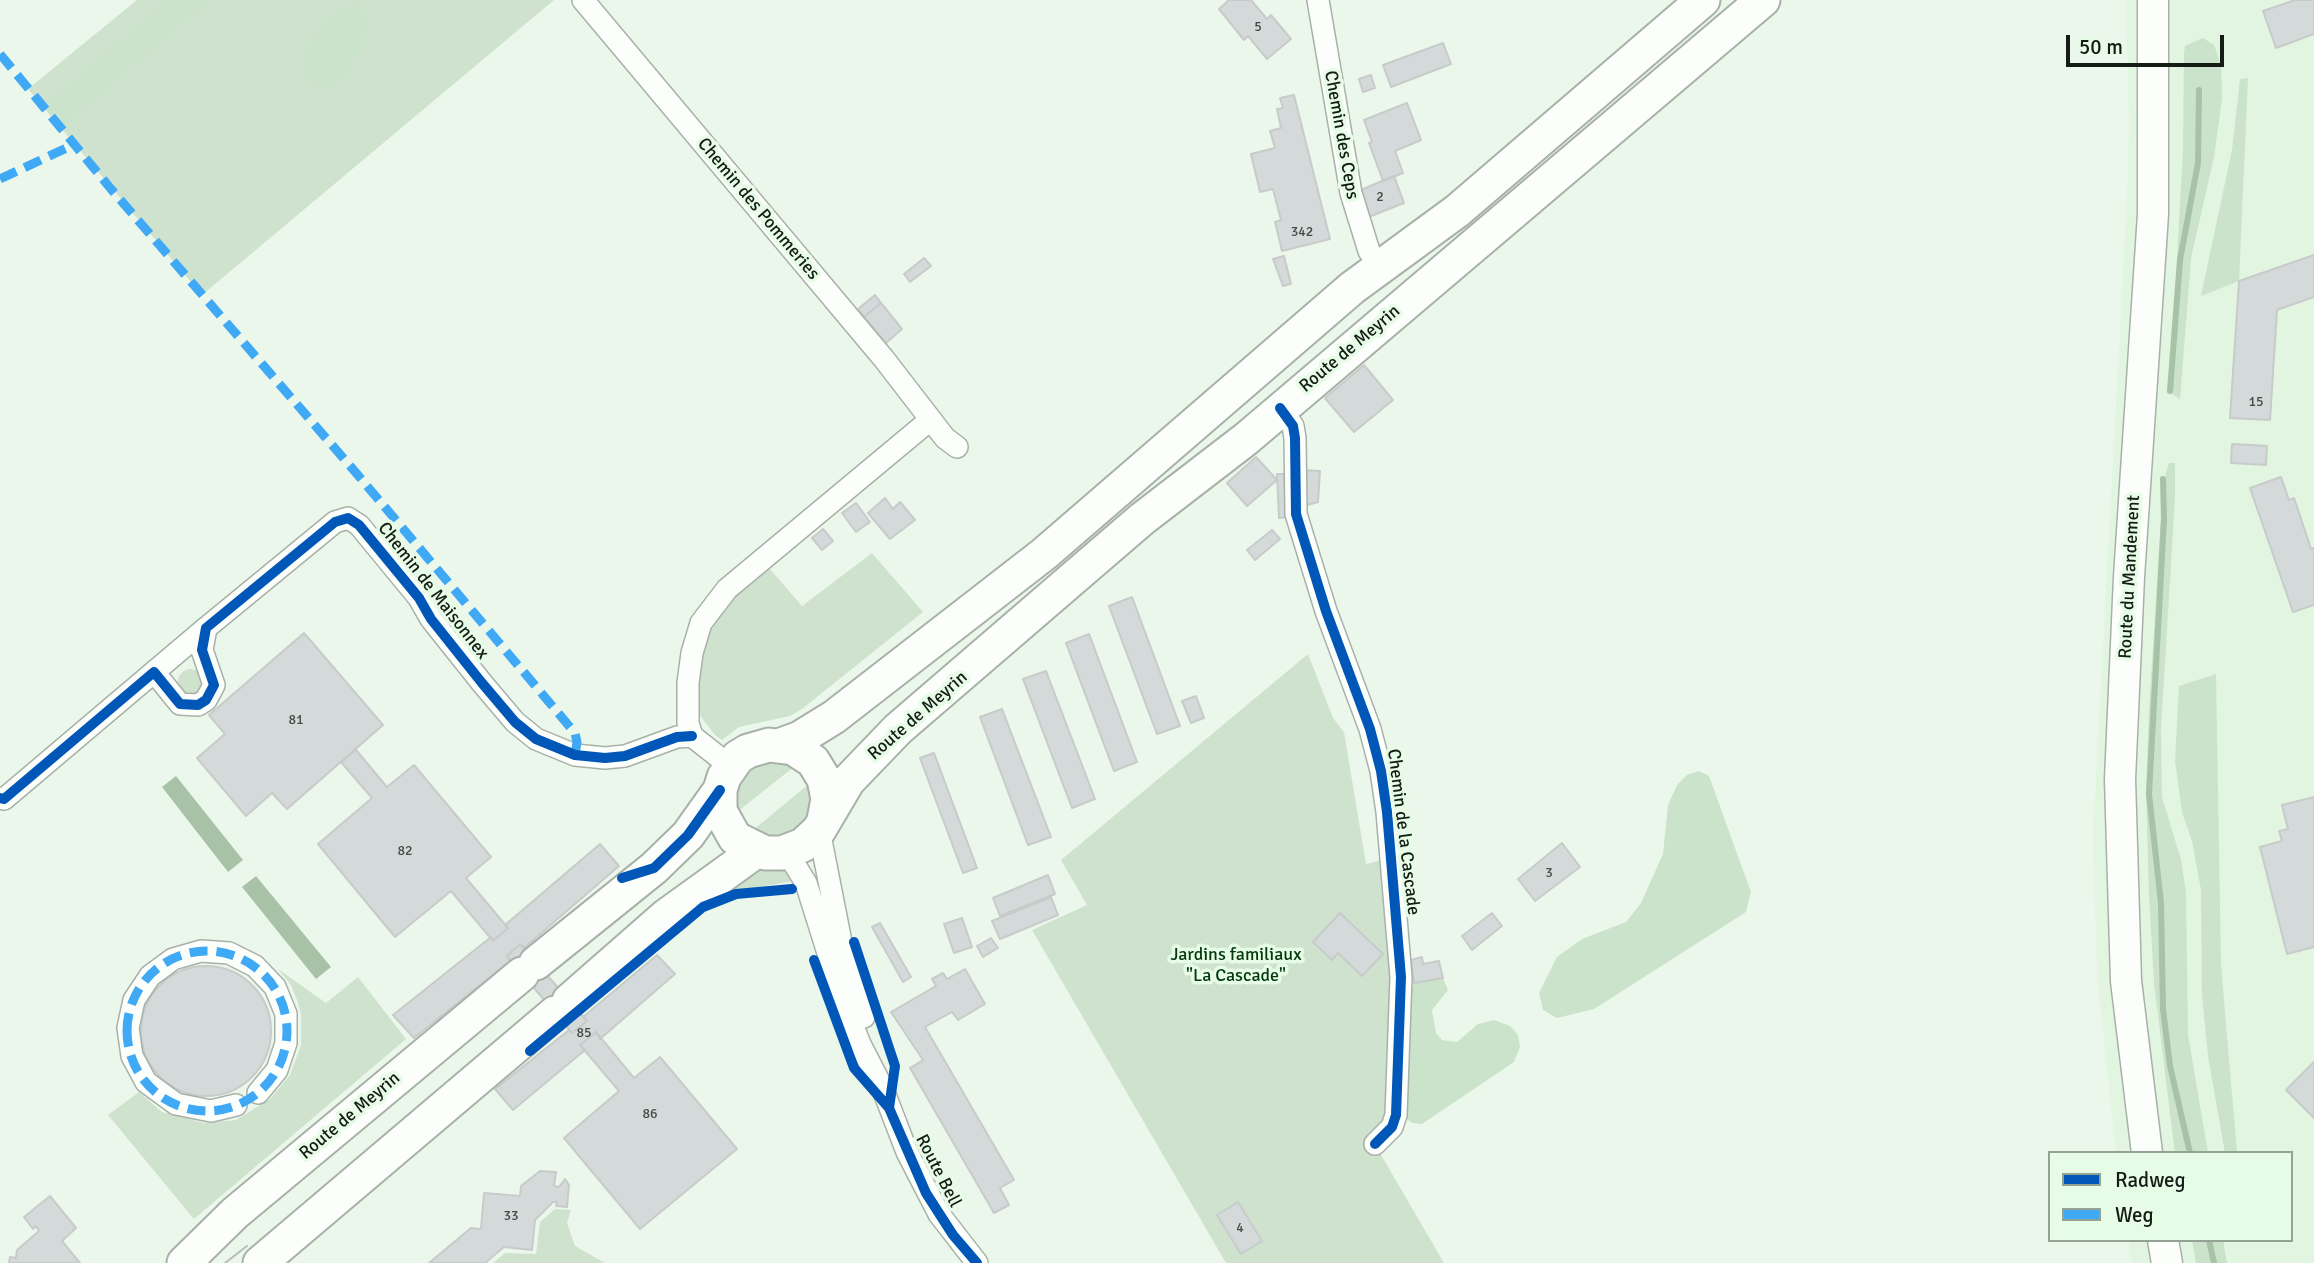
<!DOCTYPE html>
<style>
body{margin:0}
#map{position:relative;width:2314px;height:1263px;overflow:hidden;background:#ecf7ec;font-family:Signika,sans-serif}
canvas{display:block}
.legend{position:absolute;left:2048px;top:1151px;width:245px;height:91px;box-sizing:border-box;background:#e7fce7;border:2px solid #93a293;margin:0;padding:9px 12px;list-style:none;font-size:21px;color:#141c15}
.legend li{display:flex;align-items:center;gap:14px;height:35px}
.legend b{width:35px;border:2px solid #93a293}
.scale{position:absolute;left:2066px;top:35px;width:158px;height:32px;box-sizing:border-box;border:4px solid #141c15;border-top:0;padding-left:9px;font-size:21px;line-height:24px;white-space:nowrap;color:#141c15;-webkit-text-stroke:5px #e7fce7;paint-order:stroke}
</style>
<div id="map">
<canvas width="2314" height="1263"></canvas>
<ul class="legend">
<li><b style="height:9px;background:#0057b8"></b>Radweg</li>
<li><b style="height:9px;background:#3fa9f5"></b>Weg</li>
</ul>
<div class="scale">50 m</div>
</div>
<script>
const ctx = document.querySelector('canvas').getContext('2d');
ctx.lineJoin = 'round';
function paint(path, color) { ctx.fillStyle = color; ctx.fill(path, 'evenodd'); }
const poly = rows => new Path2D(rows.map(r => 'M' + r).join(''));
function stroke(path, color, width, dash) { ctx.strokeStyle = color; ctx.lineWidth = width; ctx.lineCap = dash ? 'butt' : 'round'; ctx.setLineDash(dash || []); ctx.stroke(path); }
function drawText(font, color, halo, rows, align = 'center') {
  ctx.font = font + ' Signika,sans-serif'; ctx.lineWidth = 7; ctx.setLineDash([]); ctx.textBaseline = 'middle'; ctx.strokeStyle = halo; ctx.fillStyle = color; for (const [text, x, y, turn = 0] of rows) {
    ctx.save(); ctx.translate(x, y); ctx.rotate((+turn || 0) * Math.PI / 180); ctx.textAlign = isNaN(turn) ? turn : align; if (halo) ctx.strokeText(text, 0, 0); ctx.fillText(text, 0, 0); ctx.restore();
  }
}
paint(poly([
 [2126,0,2314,0,2314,1263,2132,1263,2128,1240,2291,1240,2291,1153,2116,1153,2097,975,2093,834,2127,198,2129,126]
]), '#e1f5e1');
paint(poly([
 [137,0,554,0,202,295,28,89],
 [872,553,923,612,802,709,790,716,739,727,722,740,715,735,701,717,697,702,698,675,704,646,712,625,731,600,769,568,802,606],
 [1308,654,1333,718,1344,732,1366,864,1385,859,1394,950,1389,1121,1370,1136,1444,1263,1226,1263,1032,930,1087,905,1061,860],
 '178 682a13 13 0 1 1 26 0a13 13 0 1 1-26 0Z',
 [773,759,795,766,737,812,736,787,750,767],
 [810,783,812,790,809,816,801,827,777,838,752,831],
 [768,867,784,870,793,881,717,895,741,873],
 [278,969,326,1003,358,977,406,1039,194,1219,108,1115,139,1092,162,1112,204,1123,236,1120,270,1099,290,1075,301,1045,301,1014,297,1000,291,985],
 [555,1209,571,1210,567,1223,575,1246,605,1263,493,1263,505,1253,536,1254,540,1222]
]), '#cee2ce');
paint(poly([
 [167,0,211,0,62,127,43,106],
 [356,2,362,9,366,23,364,45,337,87,324,90,310,83,302,70,306,46,320,26,347,3],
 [2203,38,2214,45,2221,65,2222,98,2214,157,2191,258,2180,399,2172,394,2170,386,2183,149,2184,53,2185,46],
 [2248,78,2239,281,2201,296,2232,150,2240,79],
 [2169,463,2175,463,2175,497,2161,728,2162,797,2181,860,2186,892,2188,1035,2208,1153,2175,1153,2154,983,2149,895,2146,790,2149,712,2163,484],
 [2216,674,2221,965,2237,1153,2225,1153,2208,1056,2202,995,2201,890,2192,841,2182,812,2175,761,2179,686],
 [1699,771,1709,776,1751,892,1746,912,1594,1009,1557,1018,1543,1010,1539,993,1557,957,1582,939,1626,922,1641,903,1663,854,1668,805,1677,785,1687,775],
 [1443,978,1448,990,1432,1010,1436,1033,1442,1040,1457,1042,1478,1024,1494,1020,1510,1026,1518,1035,1520,1047,1514,1062,1422,1124,1412,1123,1404,1117,1410,990,1414,983],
 [2192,1240,2223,1240,2227,1263,2196,1263]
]), '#cae3ca');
paint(poly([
 [176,776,243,860,228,872,162,787],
 [256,876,331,967,316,979,242,887]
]), '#a7c2a7');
stroke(poly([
 [2170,391,2180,260,2198,163,2199,90],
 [2163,479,2164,519,2149,794,2161,903,2163,1009,2170,1066,2190,1153],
 [2209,1240,2214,1263]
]), '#a7c2a7', 6);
const building = poly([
 [1229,0,1251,0,1267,19,1271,15,1291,39,1267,59,1248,36,1244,40,1219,9,1229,0],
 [2295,0,2314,0,2314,34,2276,48,2263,11,2295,0],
 [1443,43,1451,64,1391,87,1383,65,1443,43],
 [1371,75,1375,88,1363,92,1359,79,1371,75],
 [1294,95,1330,239,1282,251,1275,222,1281,220,1273,189,1260,192,1251,154,1275,148,1270,131,1281,128,1277,109,1283,108,1280,98,1294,95],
 [1407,103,1421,140,1395,151,1403,173,1383,181,1369,143,1372,142,1364,120,1407,103],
 [1394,176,1404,203,1366,218,1356,192,1394,176],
 [2314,255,2314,297,2277,310,2270,420,2230,418,2239,281,2314,255],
 [1284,256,1291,284,1283,286,1273,259,1284,256],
 [924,258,931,266,910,282,904,274,924,258],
 [875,295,881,303,864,317,858,309,875,295],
 [881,303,902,329,886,343,864,317,881,303],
 [1364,365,1393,400,1354,432,1325,398,1364,365],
 [2232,444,2267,446,2266,465,2231,463,2232,444],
 [1256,457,1277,480,1247,506,1227,483,1256,457],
 [1303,470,1320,471,1318,502,1300,507,1303,470],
 [1277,474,1286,474,1289,517,1279,518,1277,474],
 [2281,477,2289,500,2294,498,2311,549,2314,548,2314,605,2293,612,2250,488,2281,477],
 [885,498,893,509,900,502,915,520,890,539,868,513,885,498],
 [856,503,870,522,856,532,842,513,856,503],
 [823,529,833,541,822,550,812,538,823,529],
 [1272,530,1280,539,1255,560,1247,550,1272,530],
 [1132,597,1180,726,1157,734,1109,606,1132,597],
 [304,633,383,725,287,809,272,793,246,816,197,758,225,734,209,715,304,633],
 [1089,634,1137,762,1114,771,1066,643,1089,634],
 [1046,671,1095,799,1072,808,1023,679,1046,671],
 [1196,696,1204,718,1191,723,1182,701,1196,696],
 [1002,709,1051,837,1028,845,980,717,1002,709],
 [356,750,387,787,414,765,491,857,466,878,508,928,493,941,451,891,395,937,318,844,372,798,341,762,356,750],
 [934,753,977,868,963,873,920,758,934,753],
 [2314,797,2314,947,2287,954,2260,847,2282,841,2279,831,2288,829,2282,805,2314,797],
 [1562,843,1580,867,1535,901,1518,879,1562,843],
 [600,844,619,866,524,948,520,944,507,956,510,961,414,1038,393,1015,491,937,493,941,508,928,505,925,600,844],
 [1048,875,1055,894,1000,916,993,898,1048,875],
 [1051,897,1058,915,1000,939,992,921,1051,897],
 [1340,913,1383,954,1362,976,1338,953,1332,960,1313,942,1340,913],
 [1492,913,1502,926,1472,950,1462,936,1492,913],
 [962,918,972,947,954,953,944,924,962,918],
 [880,923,911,977,903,982,872,927,880,923],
 [991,938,998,948,983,957,977,946,991,938],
 [520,944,587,1021,572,1033,507,956,520,944],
 [657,955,675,974,600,1039,596,1032,580,1045,585,1050,513,1110,495,1089,569,1030,572,1033,587,1021,583,1017,657,955],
 [1422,957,1423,964,1439,961,1443,978,1414,983,1411,960,1422,957],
 '141 1031a65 65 0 1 1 130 0a65 65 0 1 1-130 0Z',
 [965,969,985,1004,958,1020,952,1012,925,1027,1014,1180,1000,1188,1009,1205,994,1213,910,1068,923,1060,891,1012,936,986,932,979,943,973,947,979,965,969],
 [596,1032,634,1078,660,1057,737,1149,640,1229,564,1138,619,1091,580,1045,596,1032],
 [2314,1062,2314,1118,2286,1090,2314,1062],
 [540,1171,556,1172,554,1186,559,1187,565,1179,569,1185,567,1207,556,1206,557,1202,553,1202,535,1220,532,1250,504,1247,485,1263,429,1263,471,1228,481,1229,484,1193,520,1196,521,1186,540,1171],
 [50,1196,76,1228,62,1241,80,1263,9,1263,10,1257,16,1258,17,1250,39,1231,36,1226,33,1229,24,1217,50,1196],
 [1238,1202,1262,1241,1241,1254,1217,1215,1238,1202]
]);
paint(building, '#d4d9d9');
stroke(building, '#c7cbca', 2);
const street = poly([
 [583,0,884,359,945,438,957,447],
 [1318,0,1351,193,1369,251,1379,266],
 [1280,408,1293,426,1295,438,1296,514,1326,611,1370,729,1381,771,1387,812,1401,977,1396,1115,1392,1127,1375,1144],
 [154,672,206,628],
 [730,766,692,736,688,723,688,683,692,653,701,623,727,589,930,420],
 [0,798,4,799,154,672,180,704,198,705,206,700,214,685,202,650,206,628,335,522,348,518,359,525,419,598,431,619,482,683,515,722,536,739,575,755,605,758,625,756,677,737,692,736],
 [819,830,842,947,864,1017],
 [782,853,793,862,806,883,844,1004,860,1044,882,1087,907,1152,939,1214,977,1263],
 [236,1105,211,1111,176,1104,146,1082,132,1056,128,1028,134,1000,150,976,173,959,201,951,229,953,255,966,275,987,286,1014,286,1043,277,1070,258,1093]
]);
const secondary = poly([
 [2147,1153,2126,981,2120,779,2129,577,2153,214,2153,0],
 [2163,1240,2167,1263]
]);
const primary = poly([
 [781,745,800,738,834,717,1044,554,1352,288,1457,211,1703,0],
 [824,820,828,799,824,779,813,761,793,748,769,745,748,751,738,757,724,777,720,790,720,811,735,838,765,853,782,853,803,845,819,830,848,781,898,729,1142,519,1246,439,1763,0],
 [536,963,654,868,688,835,720,790],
 [569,1001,666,916,756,851],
 [184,1263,235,1213,522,974],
 [260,1263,555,1013]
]);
stroke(street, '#a8b1a8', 24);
stroke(secondary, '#a8b1a8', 33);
stroke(primary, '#a8b1a8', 37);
stroke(street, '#fcfefc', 21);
stroke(secondary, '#fcfefc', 30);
stroke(primary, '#fcfefc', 33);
stroke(poly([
 [225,1263,247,1246]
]), '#b8bcb9', 2);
stroke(poly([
 [0,54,111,189,357,474,575,733,577,742,575,755],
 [0,179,75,144],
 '127 1031a80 80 0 1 1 160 0a80 80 0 1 1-160 0Z'
]), '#3fa9f5', 9, [18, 9]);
stroke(poly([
 [1280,408,1293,426,1295,438,1296,514,1326,611,1370,729,1381,771,1387,812,1401,977,1396,1115,1392,1127,1375,1144],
 [0,798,4,799,154,672,180,704,198,705,206,700,214,685,202,650,206,628,335,522,348,518,359,525,419,598,431,619,482,683,515,722,536,739,575,755,605,758,625,756,677,737,692,736],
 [622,878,654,868,688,835,720,790],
 [854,942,895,1066,889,1108],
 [814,960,854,1068,889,1108,926,1193,953,1235,977,1263],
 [530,1051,703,907,736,894,792,889]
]), '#0057b8', 10);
drawText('14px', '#444b46', null, [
 ["5",1258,27],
 ["2",1380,197],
 ["342",1302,232],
 ["15",2256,402],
 ["81",296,720],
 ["82",405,851],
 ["3",1549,873],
 ["85",584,1033],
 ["86",650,1114],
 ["33",511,1216],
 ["4",1240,1228]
]);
drawText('18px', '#141c15', '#e7fce7', [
 ["Chemin des Ceps",1341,135,80],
 ["Chemin des Pommeries",758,209,50],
 ["Route de Meyrin",1350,349,-40],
 ["Route du Mandement",2130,577,-87],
 ["Chemin de Maisonnex",433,591,52],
 ["Route de Meyrin",918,716,-41],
 ["Chemin de la Cascade",1403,832,83],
 ["Route de Meyrin",350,1116,-40],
 ["Route Bell",938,1171,63]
]);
drawText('18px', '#02380c', '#e7fce7', [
 ["Jardins familiaux",1236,955],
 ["\"La Cascade\"",1236,976]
]);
</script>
